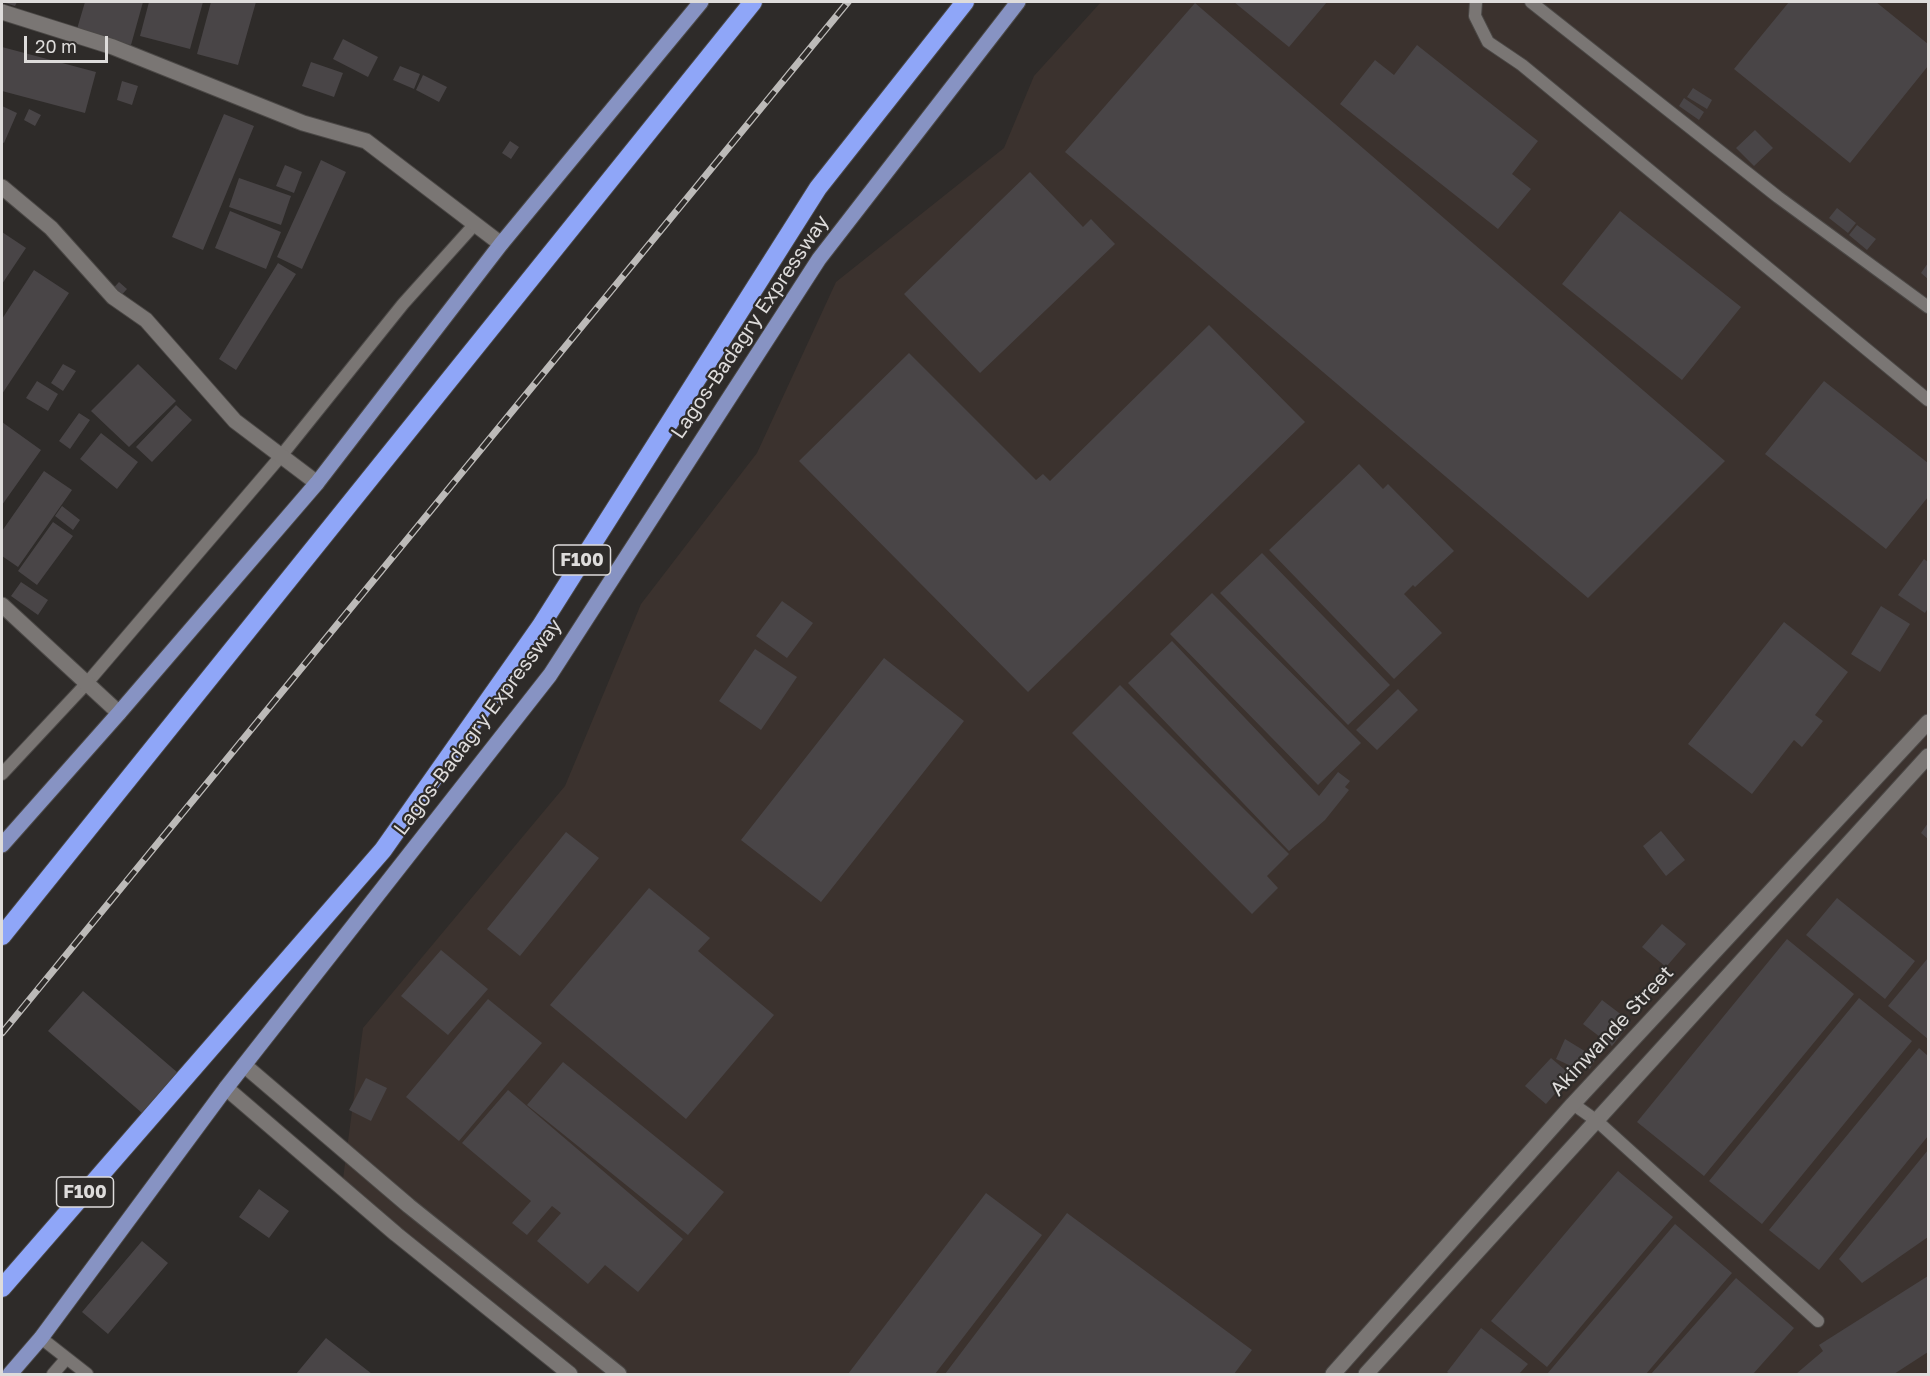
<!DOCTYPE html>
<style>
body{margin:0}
#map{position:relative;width:1930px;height:1376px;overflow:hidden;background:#2e2b29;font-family:"Golos Text",sans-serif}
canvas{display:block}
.frame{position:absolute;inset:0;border:3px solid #dedcdb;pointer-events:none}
.scale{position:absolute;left:24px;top:36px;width:84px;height:27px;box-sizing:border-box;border:3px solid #dedcdb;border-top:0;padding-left:8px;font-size:18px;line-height:21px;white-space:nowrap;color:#dedcdb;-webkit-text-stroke:4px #2e2b29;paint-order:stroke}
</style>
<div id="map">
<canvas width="1930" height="1376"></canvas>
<div class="frame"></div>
<div class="scale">20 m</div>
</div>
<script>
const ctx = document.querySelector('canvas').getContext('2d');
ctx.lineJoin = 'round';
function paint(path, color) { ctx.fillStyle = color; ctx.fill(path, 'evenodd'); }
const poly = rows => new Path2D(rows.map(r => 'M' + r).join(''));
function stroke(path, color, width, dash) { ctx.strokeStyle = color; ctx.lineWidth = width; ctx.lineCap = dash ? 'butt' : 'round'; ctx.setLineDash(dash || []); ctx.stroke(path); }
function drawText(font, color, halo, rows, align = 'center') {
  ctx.font = font + ' "Golos Text",sans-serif'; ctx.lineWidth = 4.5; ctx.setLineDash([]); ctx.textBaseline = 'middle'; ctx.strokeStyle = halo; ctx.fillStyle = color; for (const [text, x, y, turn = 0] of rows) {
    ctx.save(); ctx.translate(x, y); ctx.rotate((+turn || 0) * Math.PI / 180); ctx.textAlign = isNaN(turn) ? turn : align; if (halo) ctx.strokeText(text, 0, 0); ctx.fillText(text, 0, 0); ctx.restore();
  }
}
paint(poly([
 [1101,2,1928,2,1928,1374,560,1374,343,1179,363,1028,565,786,641,604,757,453,836,282,1004,148,1034,76]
]), '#3b322e');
paint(poly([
 [2,2,17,2,15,6],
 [85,2,143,2,131,45,77,29],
 [149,2,203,2,190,49,140,36],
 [211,2,256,2,238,65,197,54],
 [1234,2,1327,2,1289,47],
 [1789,2,1876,2,1928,44,1928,66,1850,163,1734,69],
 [1195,3,1725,461,1588,598,1065,152],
 [343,39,378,57,368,77,333,59],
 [1417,45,1538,141,1512,174,1531,189,1498,229,1340,104,1375,60,1394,75],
 [2,47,96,72,85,113,2,91],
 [311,62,343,73,334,97,302,86],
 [400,66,420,74,414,89,393,80],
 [423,75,447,87,439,102,416,90],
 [122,81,138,86,132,105,117,100],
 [1693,88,1712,100,1707,109,1687,97],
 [1684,98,1704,112,1699,120,1679,106],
 [2,106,17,113,4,143,2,142],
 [29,109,41,115,35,126,24,120],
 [224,114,254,126,203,250,172,237],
 [1755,130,1773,148,1754,166,1736,148],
 [510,141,519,147,511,159,502,153],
 [321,160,346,172,302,269,277,257],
 [285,165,302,172,294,193,276,186],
 [1030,172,1083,227,1091,219,1115,244,980,373,904,294],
 [239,178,291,196,281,225,229,207],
 [1837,208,1856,223,1848,233,1829,218],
 [230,211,281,232,266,269,215,248],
 [1620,211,1741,307,1682,380,1562,284],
 [1857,225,1876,239,1867,250,1849,235],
 [2,232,26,248,2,284],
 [278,263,296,274,236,370,219,359],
 [1928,263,1928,279,1921,273],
 [34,270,69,293,2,394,2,319],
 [119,282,127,289,117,300,109,293],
 [1209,325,1305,422,1028,692,799,461,909,353,1036,480,1043,474,1050,481],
 [63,364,76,371,63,391,51,383],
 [138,364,176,401,129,447,91,411],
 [37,381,58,394,48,411,26,398],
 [1824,381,1928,463,1928,497,1886,549,1765,454],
 [176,405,192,420,152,462,136,447],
 [79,413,90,420,70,449,59,441],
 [2,422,41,450,2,505],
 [101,433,138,462,117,489,80,459],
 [1359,464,1383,489,1388,484,1454,551,1415,587,1413,585,1404,594,1442,633,1394,679,1269,550],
 [44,471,72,490,18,567,2,556,2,531],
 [62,506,80,520,73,530,55,516],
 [53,522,73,536,37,585,18,571],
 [1262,553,1390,685,1348,725,1220,593],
 [1924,559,1928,562,1928,608,1925,613,1898,595],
 [21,582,48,600,38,615,11,596],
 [1212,593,1361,743,1318,785,1170,634],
 [782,601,813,623,787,658,756,636],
 [1881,606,1910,624,1880,672,1851,654],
 [1784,622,1848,672,1815,715,1823,721,1802,747,1794,740,1752,794,1688,744],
 [1172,641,1319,796,1338,772,1350,781,1345,787,1349,790,1325,820,1289,851,1128,683],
 [755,649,797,677,761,730,719,701],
 [884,658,964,721,821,902,741,840],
 [1120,685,1289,854,1267,876,1278,888,1252,914,1072,733],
 [1398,689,1418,710,1377,750,1356,730],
 [1928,823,1928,839,1921,833],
 [1661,831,1685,860,1666,876,1643,846],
 [566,832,599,858,520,956,487,929],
 [649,888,710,938,698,951,774,1015,686,1119,550,1005],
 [1837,898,1915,961,1885,999,1806,935],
 [1662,924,1686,944,1666,967,1642,947],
 [1787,939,1854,994,1704,1176,1637,1122],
 [441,950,488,989,448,1035,401,996],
 [1928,958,1928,1039,1888,1006],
 [83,991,185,1079,150,1120,48,1031],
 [1859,998,1912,1041,1762,1224,1709,1181],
 [488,999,542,1043,459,1141,406,1097],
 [1602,1000,1631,1022,1612,1046,1583,1024],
 [1565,1039,1596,1058,1590,1069,1575,1062,1573,1067,1556,1059],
 [1919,1048,1928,1056,1928,1136,1819,1270,1769,1230],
 [1551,1058,1571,1075,1546,1104,1525,1086],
 [563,1062,724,1192,688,1235,527,1105],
 [366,1078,387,1088,371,1121,349,1110],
 [508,1090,683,1239,638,1292,605,1265,588,1284,537,1241,561,1213,552,1206,527,1235,512,1223,531,1201,462,1143],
 [1928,1150,1928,1237,1862,1283,1839,1259],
 [1618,1171,1673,1217,1547,1367,1491,1321],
 [259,1189,289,1211,269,1238,239,1217],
 [986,1193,1042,1235,935,1374,848,1374],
 [1067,1213,1252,1350,1234,1374,945,1374],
 [1675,1224,1732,1273,1646,1374,1547,1374],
 [142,1241,168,1263,108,1334,82,1312],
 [1928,1276,1928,1352,1894,1374,1796,1374,1823,1351,1819,1345],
 [1736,1278,1794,1328,1753,1374,1651,1374],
 [1481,1328,1528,1364,1519,1374,1450,1374,1447,1372],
 [326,1338,372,1374,296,1374]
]), '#494547');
const service = poly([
 [1476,2,1475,16,1488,42,1522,65,1928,400],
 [1531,2,1778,197,1928,307],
 [2,774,87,683,281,456,403,304,474,225],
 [1573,1104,1597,1121,1818,1321],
 [41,1338,87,1374],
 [53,1374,66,1359]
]);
const minor = poly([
 [2,12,113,47,303,123,366,141,501,244],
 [2,187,51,228,113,297,146,320,235,421,317,483],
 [2,605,119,713],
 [244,1065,409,1206,619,1374],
 [226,1088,396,1234,570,1374],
 [1333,1374,1573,1104,1928,722],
 [1366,1374,1928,756]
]);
const primary = poly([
 [2,845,119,713,317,483,501,244,701,2],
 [10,1374,41,1338,226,1088,550,675,819,259,1018,2]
]);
const motorway = poly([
 [2,936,753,2],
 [2,1288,383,850,540,627,818,188,965,2]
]);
stroke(service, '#4b4846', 14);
stroke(minor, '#4b4846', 17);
stroke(primary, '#4b4846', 17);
stroke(motorway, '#4b4846', 20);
stroke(service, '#7a7674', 12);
stroke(minor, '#7a7674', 15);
stroke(primary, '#8793c3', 15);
stroke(motorway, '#8fa6f8', 18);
const rail = poly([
 [2,1033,848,2]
]);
stroke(rail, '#bcbab8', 7);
stroke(rail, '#2e2b29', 4.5, [14]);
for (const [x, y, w] of [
 [582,560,57],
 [85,1192,57]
]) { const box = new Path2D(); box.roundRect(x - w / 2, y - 15, w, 30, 4.5); ctx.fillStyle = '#2e2b29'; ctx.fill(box); stroke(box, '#dedcdb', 1.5); }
drawText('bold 18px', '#dedcdb', null, [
 ["F100",582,560],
 ["F100",85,1192]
]);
drawText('20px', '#dedcdb', '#2e2b29', [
 ["Lagos-Badagry Expressway",750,327,-56],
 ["Lagos-Badagry Expressway",478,727,-53],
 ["Akinwande Street",1612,1031,-47]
]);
</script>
